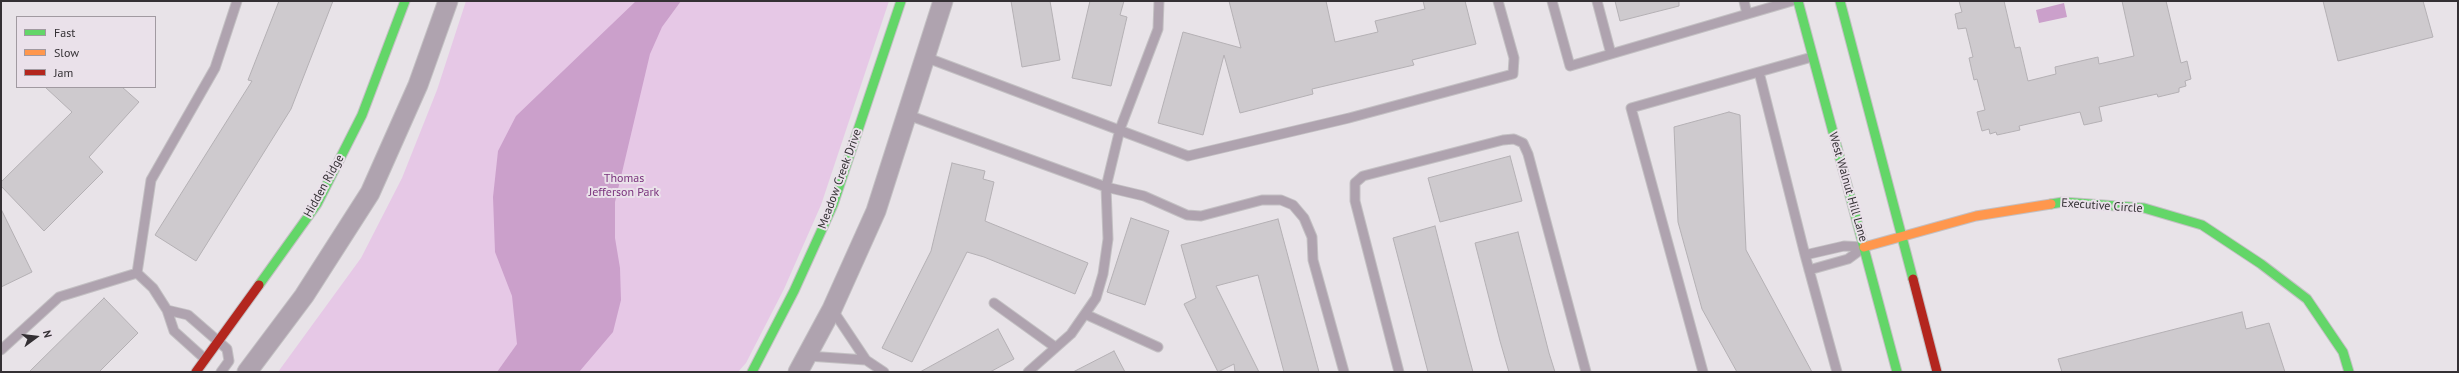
<!DOCTYPE html>
<style>
body{margin:0}
#map{position:relative;width:2459px;height:373px;overflow:hidden;background:#e8e3e8;font-family:"PT Sans",sans-serif}
canvas{display:block}
.frame{position:absolute;inset:0;border:2px solid #343034;pointer-events:none}
.legend{position:absolute;left:16px;top:16px;width:140px;height:72px;box-sizing:border-box;background:#eae1ea;border:1px solid #a19aa1;margin:0;padding:5px 7px;list-style:none;font-size:12px;color:#343034}
.legend li{display:flex;align-items:center;gap:8px;height:20px}
.legend b{width:20px;border:1px solid #a19aa1}
.north{position:absolute;left:16px;top:317px;width:40px;height:40px;-webkit-text-stroke:3px #eae1ea;paint-order:stroke;rotate:75deg;font-size:11px;font-weight:700;line-height:16px;text-align:center;color:#343034}
.north::after{content:'';display:block;margin:auto;width:14px;height:18px;background:#343034;clip-path:polygon(50% 0,100% 100%,50% 72%,0 100%)}
</style>
<div id="map">
<canvas width="2459" height="373"></canvas>
<div class="frame"></div>
<ul class="legend">
<li><b style="height:5px;background:#63d668"></b>Fast</li>
<li><b style="height:5px;background:#ff974d"></b>Slow</li>
<li><b style="height:5px;background:#b3261e"></b>Jam</li>
</ul>
<div class="north">N</div>
</div>
<script>
const ctx = document.querySelector('canvas').getContext('2d');
ctx.lineJoin = 'round';
function paint(path, color) { ctx.fillStyle = color; ctx.fill(path, 'evenodd'); }
const poly = rows => new Path2D(rows.map(r => 'M' + r).join(''));
function stroke(path, color, width, dash) { ctx.strokeStyle = color; ctx.lineWidth = width; ctx.lineCap = dash ? 'butt' : 'round'; ctx.setLineDash(dash || []); ctx.stroke(path); }
function drawText(font, color, halo, rows, align = 'center') {
  ctx.font = font + ' "PT Sans",sans-serif'; ctx.lineWidth = 4; ctx.setLineDash([]); ctx.textBaseline = 'middle'; ctx.strokeStyle = halo; ctx.fillStyle = color; for (const [text, x, y, turn = 0] of rows) {
    ctx.save(); ctx.translate(x, y); ctx.rotate((+turn || 0) * Math.PI / 180); ctx.textAlign = isNaN(turn) ? turn : align; if (halo) ctx.strokeText(text, 0, 0); ctx.fillText(text, 0, 0); ctx.restore();
  }
}
paint(poly([
 [466,1,889,1,821,205,784,289,746,363,738,372,278,372,361,258,402,178,437,90]
]), '#e6c8e6');
paint(poly([
 [636,1,681,1,662,27,650,54,615,202,615,238,620,268,621,300,613,332,579,372,497,372,517,344,512,296,495,252,493,197,498,151,516,116],
 [2064,3,2067,17,2039,23,2036,10]
]), '#cba0cb');
const building = poly([
 [279,1,333,1,291,109,196,261,155,235,252,81,248,80,279,1],
 [1011,1,1050,1,1060,60,1022,67,1011,1],
 [1090,1,1124,1,1120,15,1127,17,1111,86,1072,78,1090,1],
 [1229,1,1326,1,1335,42,1378,32,1375,21,1425,9,1423,1,1465,1,1476,44,1412,60,1414,65,1312,89,1313,94,1240,113,1224,55,1203,135,1158,123,1183,32,1241,48,1229,1],
 [1615,1,1679,1,1679,6,1620,21,1615,1],
 [1959,1,2004,1,2015,48,2020,47,2028,81,2056,74,2055,67,2098,57,2099,64,2134,56,2122,1,2166,1,2181,63,2187,61,2191,79,2185,81,2186,86,2179,88,2179,92,2158,97,2157,94,2099,107,2102,121,2084,125,2080,112,2019,126,2020,130,1997,135,1996,132,1990,134,1989,129,1982,131,1977,112,1985,110,1977,79,1974,80,1969,58,1973,57,1966,28,1958,29,1955,14,1962,12,1959,1],
 [2323,1,2423,1,2433,37,2338,61,2323,1],
 [45,87,122,87,139,102,89,157,103,172,44,231,1,186,1,182,72,112,45,87],
 [1729,112,1740,115,1746,250,1812,372,1737,372,1702,309,1678,222,1674,127,1729,112],
 [1510,156,1522,201,1440,222,1428,178,1510,156],
 [952,163,985,171,983,179,994,182,985,221,1088,263,1075,294,984,257,967,252,912,362,882,348,931,251,952,163],
 [1,209,32,272,1,287,1,209],
 [1131,218,1169,231,1145,305,1107,292,1131,218],
 [1278,219,1319,372,1284,372,1258,275,1216,286,1259,372,1235,372,1234,364,1218,372,1184,304,1196,298,1181,245,1278,219],
 [1435,226,1467,350,1473,372,1428,372,1393,238,1435,226],
 [1518,232,1549,353,1555,372,1509,372,1500,341,1475,243,1518,232],
 [104,298,138,333,99,372,29,372,104,298],
 [2242,312,2246,329,2269,323,2285,372,2062,372,2058,359,2242,312],
 [998,329,1014,359,990,372,920,372,998,329],
 [1114,351,1125,372,1073,372,1114,351]
]);
paint(building, '#cecace');
stroke(building, '#b4b0b4', 1);
const lane = poly([
 [1552,1,1570,66,1792,1],
 [1597,1,1611,54],
 [1744,1,1747,14],
 [925,57,1188,156,1349,118,1513,74,1514,58,1498,1],
 [1759,72,1805,255,1837,372],
 [908,115,1106,187,1144,196,1187,215,1201,216,1262,200,1281,200,1293,205,1304,218,1312,237,1313,260,1344,372],
 [1805,255,1844,246,1864,247],
 [1809,270,1848,259,1863,248],
 [137,273,153,288,167,310],
 [994,303,1055,347],
 [832,309,866,360,884,372],
 [1085,314,1158,347],
 [1,350,59,297,137,273,151,180,215,68,237,1],
 [808,356,866,360],
 [205,359,174,331,167,310,188,315,227,349,229,361,221,372],
 [1028,372,1071,334,1096,298,1103,274,1108,239,1106,187,1120,129,1158,29,1159,1],
 [1399,372,1355,201,1355,183,1363,176,1503,140,1514,139,1523,143,1528,154,1586,372],
 [1703,372,1631,108,1812,57]
]);
const street = poly([
 [247,372,304,296,370,193,418,85,448,1],
 [798,372,832,309,876,211,943,1]
]);
const fast = poly([
 [1798,1,1897,372],
 [1840,1,1913,279],
 [2051,204,2063,202,2144,208,2202,225,2261,264,2307,299,2343,352,2349,372],
 [259,285,317,204,362,115,405,1],
 [752,372,794,291,833,205,901,1]
]);
const slow = poly([
 [1864,247,1976,216,2051,204]
]);
const jam = poly([
 [1913,279,1937,372],
 [196,372,259,285]
]);
stroke(lane, '#c3c0c3', 11);
stroke(street, '#c3c0c3', 21);
stroke(fast, '#c3c0c3', 11);
stroke(slow, '#c3c0c3', 11);
stroke(jam, '#c3c0c3', 11);
stroke(lane, '#afa3af', 9);
stroke(street, '#afa3af', 19);
stroke(fast, '#63d668', 9);
stroke(slow, '#ff974d', 9);
stroke(jam, '#b3261e', 9);
drawText('12px', '#7a337d', '#eae1ea', [
 ["Thomas",624,179],
 ["Jefferson Park",624,193]
]);
drawText('12px', '#343034', '#eae1ea', [
 ["Meadow Creek Drive",840,179,-70],
 ["Hidden Ridge",324,186,-61],
 ["West Walnut Hill Lane",1848,187,74],
 ["Executive Circle",2102,206,4]
]);
</script>
